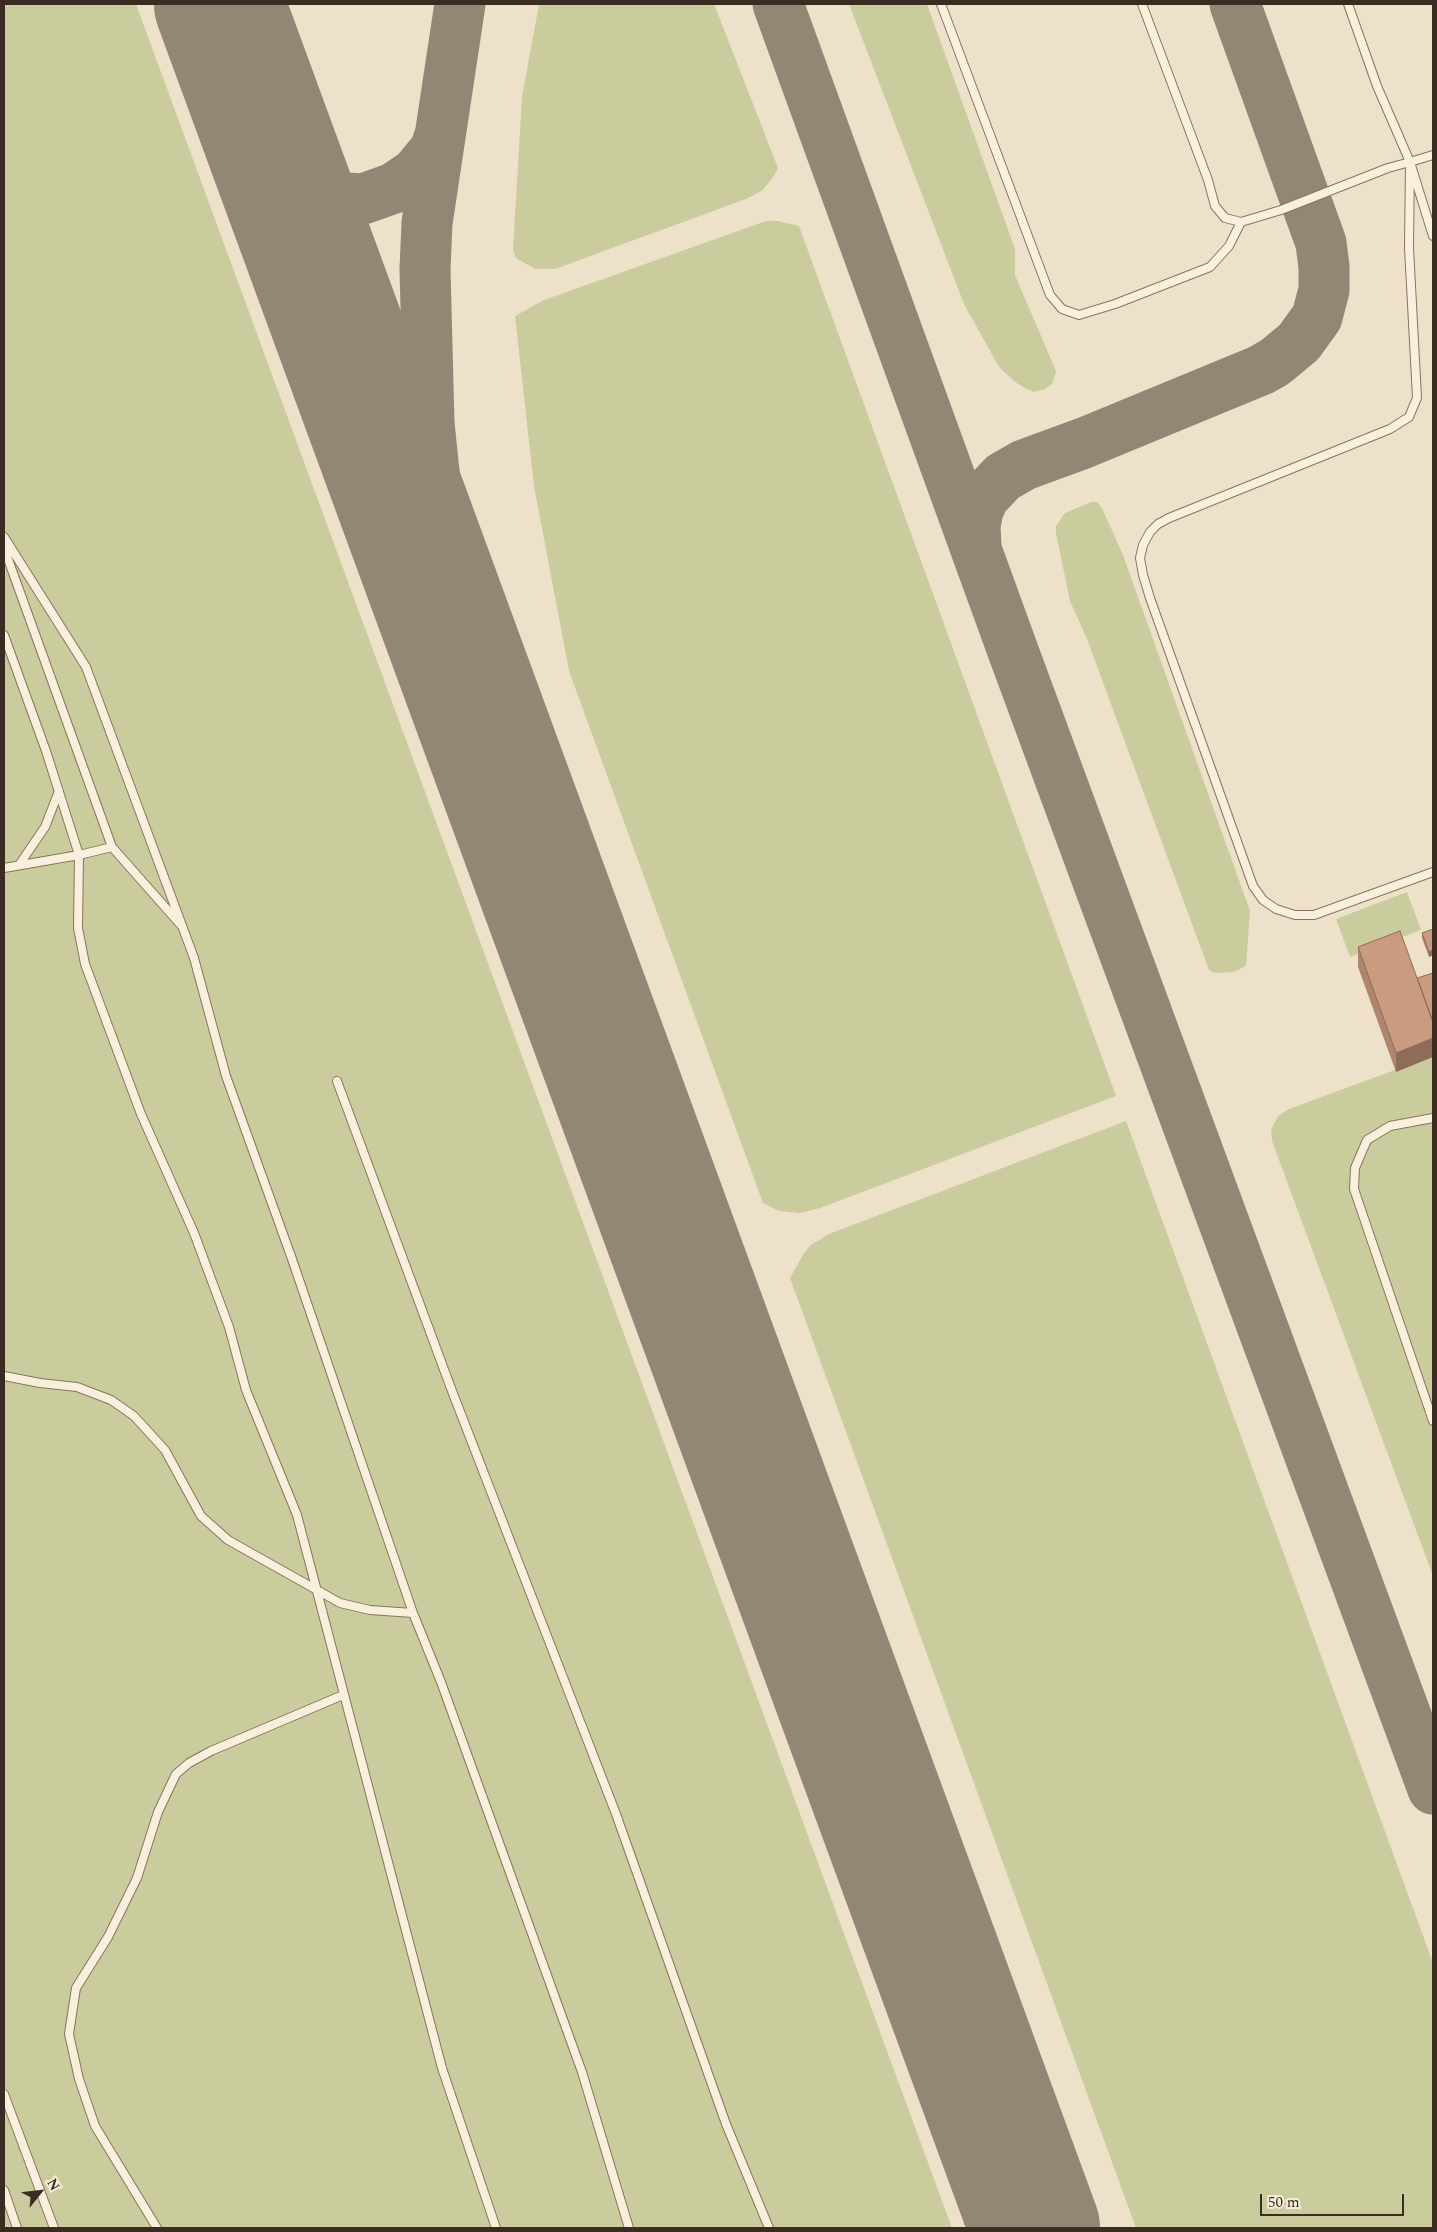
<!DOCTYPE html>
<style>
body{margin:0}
#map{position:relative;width:1437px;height:2232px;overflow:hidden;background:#eee1c9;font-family:Spectral,serif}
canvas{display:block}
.frame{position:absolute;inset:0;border:5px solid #3b2c21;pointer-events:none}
.north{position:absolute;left:15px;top:2167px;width:50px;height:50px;-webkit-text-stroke:4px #f5ecd9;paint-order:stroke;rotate:61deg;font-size:14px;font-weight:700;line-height:20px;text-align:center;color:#3b2c21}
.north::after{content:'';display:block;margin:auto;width:18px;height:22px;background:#3b2c21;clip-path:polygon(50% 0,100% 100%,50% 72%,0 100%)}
.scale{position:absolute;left:1260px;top:2194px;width:144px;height:22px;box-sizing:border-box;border:2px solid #3b2c21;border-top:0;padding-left:6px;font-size:15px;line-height:18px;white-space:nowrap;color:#3b2c21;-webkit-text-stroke:4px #f5ecd9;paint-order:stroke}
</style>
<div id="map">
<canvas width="1437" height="2232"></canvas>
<div class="frame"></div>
<div class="north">N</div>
<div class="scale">50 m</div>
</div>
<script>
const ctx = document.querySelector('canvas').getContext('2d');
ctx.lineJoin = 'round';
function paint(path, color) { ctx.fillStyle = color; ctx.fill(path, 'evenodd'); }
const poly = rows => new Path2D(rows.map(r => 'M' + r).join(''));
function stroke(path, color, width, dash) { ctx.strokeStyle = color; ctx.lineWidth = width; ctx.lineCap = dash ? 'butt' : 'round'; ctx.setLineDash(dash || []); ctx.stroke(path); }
paint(poly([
 [4,4,136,4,952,2228,4,2228],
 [539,4,714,4,778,168,774,176,763,190,746,199,555,269,535,269,516,258,513,250,522,97],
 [849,4,927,4,1015,249,1015,275,1056,371,1052,384,1045,389,1034,392,1025,388,1015,382,999,367,964,304],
 [766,221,778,221,799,226,1116,1096,820,1208,800,1213,779,1211,763,1203,569,671,534,486,515,316,544,300],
 [1091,502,1097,502,1102,508,1123,555,1250,911,1246,966,1234,972,1215,973,1209,970,1087,639,1070,601,1056,533,1056,526,1065,513],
 [1407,892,1421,930,1350,957,1336,919],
 [1433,1056,1433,1576,1272,1141,1271,1129,1278,1116,1289,1109],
 [1126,1121,1433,1963,1433,2228,1136,2228,790,1278,804,1253,811,1245,829,1234]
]), '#cacc9d');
stroke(poly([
 [460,4,427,223,425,269,429,423,437,501,453,597,480,701,511,800],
 [778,4,1013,651,1433,1789],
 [258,110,279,158,289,173,313,191,328,197,363,199,394,188,416,173,435,150,440,135],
 [976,546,975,526,978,510,984,497,1003,477,1024,465,1084,443,1261,370,1275,362,1299,342,1317,317,1324,290,1324,267,1321,243,1235,4]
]), '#948675', 51);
stroke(poly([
 [219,4,1035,2228]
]), '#948675', 130);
const lane = poly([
 [941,4,1050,295,1062,309,1079,315,1115,304,1210,267,1229,246,1241,222,1281,210,1388,168,1410,162],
 [1142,4,1208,180,1215,206,1225,218,1241,222],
 [1348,4,1377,86,1410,162,1433,236],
 [1433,155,1410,162,1409,248,1417,398,1409,417,1390,429,1169,518,1158,524,1150,532,1143,545,1140,558,1143,575,1150,598,1253,886,1263,900,1276,909,1295,915,1314,915,1433,872],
 [4,537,86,667,194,958,226,1076,292,1259,413,1613],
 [4,548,112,847],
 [4,635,46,751,79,855,78,928,85,964,141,1114,194,1233,229,1327,246,1390,297,1515,442,2068,496,2228],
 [19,865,45,827,59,791],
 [4,868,79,855,112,847,180,924],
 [337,1081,452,1391,616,1814,726,2124,769,2228],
 [1433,1118,1390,1126,1367,1140,1355,1168,1354,1189,1433,1421],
 [4,1376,40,1383,77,1387,111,1400,134,1416,165,1450,201,1516,228,1540,340,1603,370,1610,413,1613,441,1682,582,2072,629,2228],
 [4,2094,54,2228],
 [4,2190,17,2228],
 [157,2228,95,2126,79,2079,69,2034,76,1988,108,1937,137,1878,158,1812,176,1774,189,1763,211,1751,343,1695]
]);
stroke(lane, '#8a735e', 10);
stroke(lane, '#f8efdd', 8);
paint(poly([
 [1433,929,1433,955,1429,957,1422,938,1422,933],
 [1358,947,1417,978,1396,1072,1358,967]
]), '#af856e');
paint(poly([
 [1433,950,1433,955,1429,957,1429,952],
 [1433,1038,1433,1057,1396,1072,1396,1053]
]), '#8e6c5a');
const building = poly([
 [1433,929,1433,950,1429,952,1422,933,1433,929],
 [1400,931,1433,1022,1433,1038,1396,1053,1358,947,1400,931],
 [1433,973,1433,1022,1417,978,1433,973]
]);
paint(building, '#cb9b80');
stroke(building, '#8e6c5a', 1);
</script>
